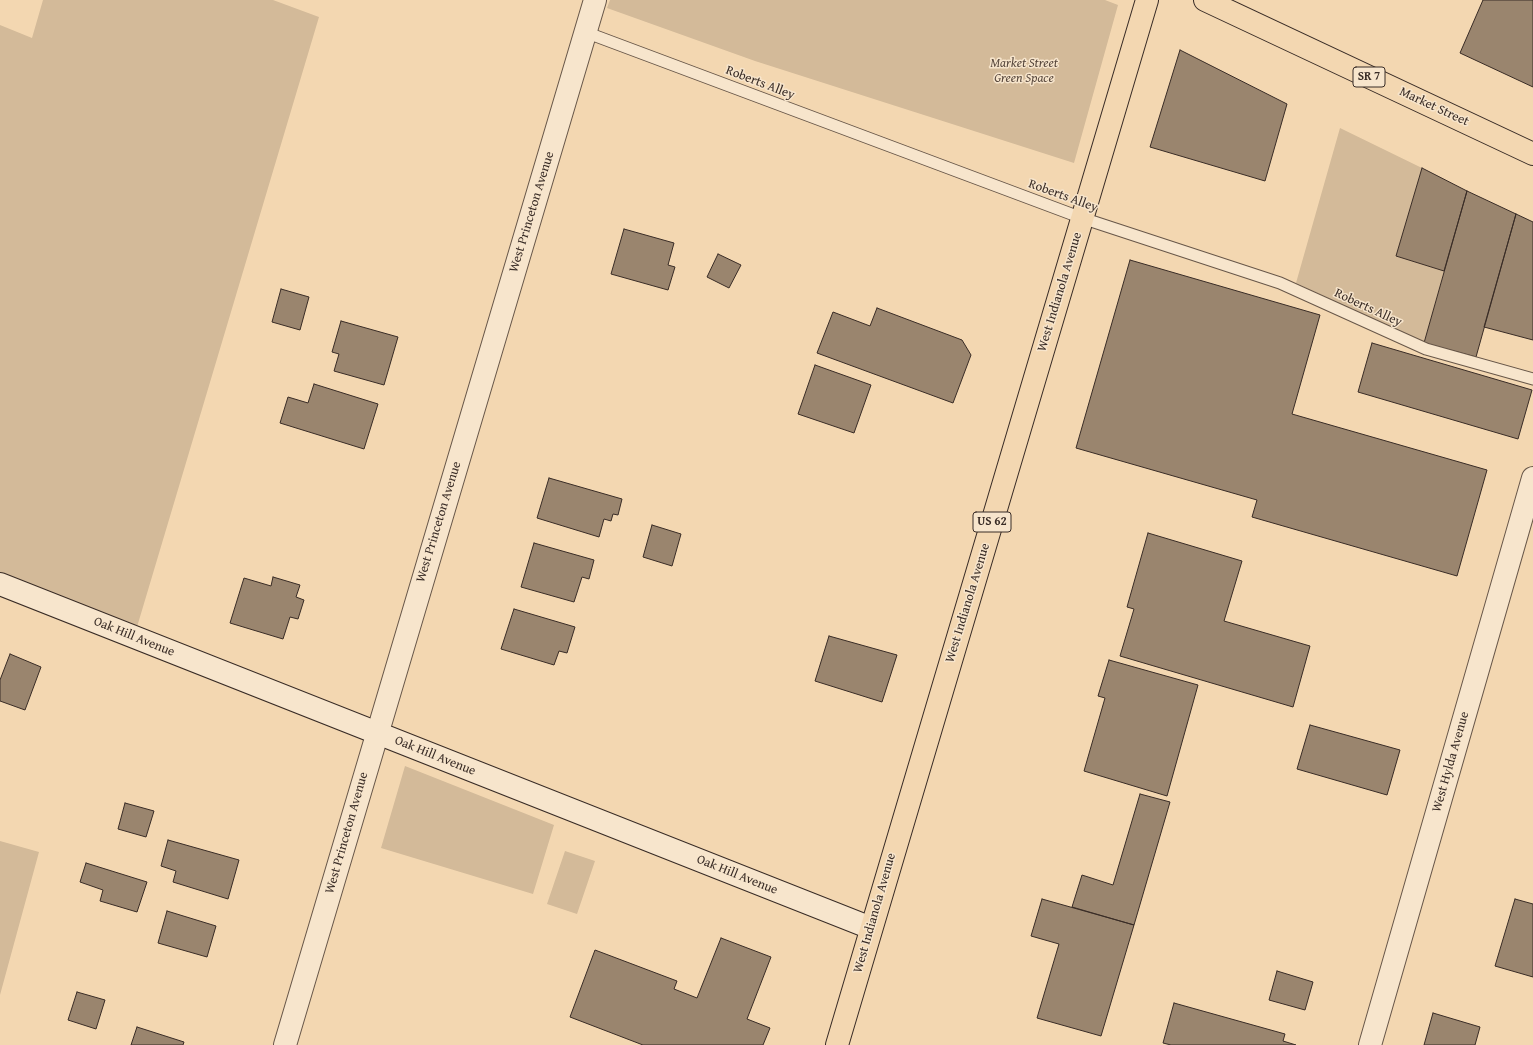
<!DOCTYPE html>
<style>
body{margin:0}
canvas{display:block;background:#f3d7b1}
</style>
<canvas width="1533" height="1045"></canvas>
<script>
const ctx = document.querySelector('canvas').getContext('2d');
ctx.lineJoin = 'round';
function paint(path, color) { ctx.fillStyle = color; ctx.fill(path, 'evenodd'); }
const poly = rows => new Path2D(rows.map(r => 'M' + r).join(''));
function stroke(path, color, width, dash) { ctx.strokeStyle = color; ctx.lineWidth = width; ctx.lineCap = dash ? 'butt' : 'round'; ctx.setLineDash(dash || []); ctx.stroke(path); }
function drawText(font, color, halo, rows, align = 'center') {
  ctx.font = font + ' "Gentium Book Plus",serif'; ctx.lineWidth = 3; ctx.setLineDash([]); ctx.textBaseline = 'middle'; ctx.strokeStyle = halo; ctx.fillStyle = color; for (const [text, x, y, turn = 0] of rows) {
    ctx.save(); ctx.translate(x, y); ctx.rotate((+turn || 0) * Math.PI / 180); ctx.textAlign = isNaN(turn) ? turn : align; if (halo) ctx.strokeText(text, 0, 0); ctx.fillText(text, 0, 0); ctx.restore();
  }
}
paint(poly([
 [43,0,273,0,319,17,134,637,0,584,0,25,32,38],
 [610,0,1105,0,1118,5,1074,163,755,61,607,8],
 [1340,128,1422,168,1396,256,1444,271,1424,343,1296,283],
 [405,766,554,825,533,894,381,848],
 [0,841,39,852,0,995],
 [565,851,595,861,577,914,547,904]
]), '#d3ba99');
const building = poly([
 [1483,0,1533,0,1533,87,1460,53,1483,0],
 [1180,50,1287,104,1265,181,1150,147,1180,50],
 [1422,168,1467,191,1444,271,1396,256,1422,168],
 [1467,191,1516,214,1476,357,1424,343,1467,191],
 [1516,214,1533,222,1533,340,1484,327,1516,214],
 [624,229,674,243,668,265,675,267,668,290,611,274,624,229],
 [718,254,741,265,729,288,707,277,718,254],
 [1130,260,1320,315,1292,414,1487,470,1457,576,1252,517,1257,500,1076,448,1130,260],
 [281,289,309,297,300,330,272,322,281,289],
 [877,308,962,340,971,355,953,403,817,353,833,312,870,326,877,308],
 [341,321,398,337,384,385,334,371,339,354,332,352,341,321],
 [1372,343,1532,390,1518,439,1358,392,1372,343],
 [815,365,871,385,854,433,798,414,815,365],
 [314,384,378,404,364,449,280,423,288,397,308,403,314,384],
 [549,478,622,499,618,515,613,514,611,521,604,519,599,537,537,518,549,478],
 [652,525,681,534,672,566,643,557,652,525],
 [1148,533,1242,561,1224,621,1310,646,1293,707,1120,656,1134,609,1127,607,1148,533],
 [534,543,594,560,589,579,582,577,574,602,521,587,534,543],
 [273,577,300,585,296,597,304,600,298,619,290,617,283,639,230,623,244,578,271,586,273,577],
 [514,609,575,627,567,653,559,651,554,665,501,649,514,609],
 [829,636,897,655,882,702,815,681,829,636],
 [10,654,41,667,25,710,0,701,0,680,10,654],
 [1109,660,1198,685,1167,796,1084,771,1105,698,1098,696,1109,660],
 [1310,725,1400,750,1387,795,1297,769,1310,725],
 [1140,794,1170,802,1134,925,1072,907,1082,875,1113,885,1140,794],
 [125,803,154,811,146,837,118,829,125,803],
 [168,840,239,860,228,899,173,882,176,871,161,866,168,840],
 [86,863,147,882,137,912,100,901,103,890,80,882,86,863],
 [1042,899,1134,925,1101,1036,1037,1018,1059,944,1031,936,1042,899],
 [1515,899,1533,904,1533,977,1495,966,1515,899],
 [167,911,216,926,207,957,158,943,167,911],
 [721,938,771,957,747,1019,770,1028,763,1045,643,1045,570,1017,595,950,677,981,674,989,697,998,721,938],
 [1277,971,1313,982,1305,1010,1269,1000,1277,971],
 [77,992,105,1000,96,1029,68,1020,77,992],
 [1174,1003,1285,1034,1283,1041,1296,1045,1171,1045,1163,1043,1174,1003],
 [1433,1013,1480,1027,1475,1045,1424,1045,1433,1013],
 [137,1027,184,1042,183,1045,131,1045,137,1027]
]);
paint(building, '#9a856e');
stroke(building, '#392c26', 1);
const lane = poly([
 [585,32,1082,218,1280,283,1426,349,1533,379]
]);
const street = poly([
 [285,1045,595,0],
 [1370,1045,1533,478]
]);
const secondary = poly([
 [0,584,871,928]
]);
const primary = poly([
 [1205,0,1533,154],
 [837,1045,1147,0]
]);
stroke(lane, '#685749', 13);
stroke(street, '#685749', 24);
stroke(secondary, '#392c26', 24);
stroke(primary, '#392c26', 24);
stroke(lane, '#f7e5cc', 11);
stroke(street, '#f7e5cc', 22);
stroke(secondary, '#f7e5cc', 22);
stroke(primary, '#f3d7b1', 22);
for (const [x, y, w] of [
 [1369,77,32],
 [992,522,38]
]) { const box = new Path2D(); box.roundRect(x - w / 2, y - 10, w, 20, 3); ctx.fillStyle = '#f7e5cc'; ctx.fill(box); stroke(box, '#392c26', 1); }
drawText('bold 12px', '#392c26', null, [
 ["SR 7",1369,77],
 ["US 62",992,522]
]);
drawText('italic 13px', '#58483d', '#f7e5cc', [
 ["Market Street",1024,64],
 ["Green Space",1024,79]
]);
drawText('13px', '#392c26', '#f7e5cc', [
 ["Roberts Alley",760,83,21],
 ["Market Street",1434,107,25],
 ["Roberts Alley",1063,196,20],
 ["West Princeton Avenue",532,212,-73],
 ["West Indianola Avenue",1060,292,-73],
 ["Roberts Alley",1368,308,25],
 ["West Princeton Avenue",439,522,-73],
 ["West Indianola Avenue",968,603,-73],
 ["Oak Hill Avenue",134,637,22],
 ["Oak Hill Avenue",435,756,22],
 ["West Hylda Avenue",1451,762,-74],
 ["West Princeton Avenue",347,833,-74],
 ["Oak Hill Avenue",737,875,22],
 ["West Indianola Avenue",875,913,-74]
]);
</script>
